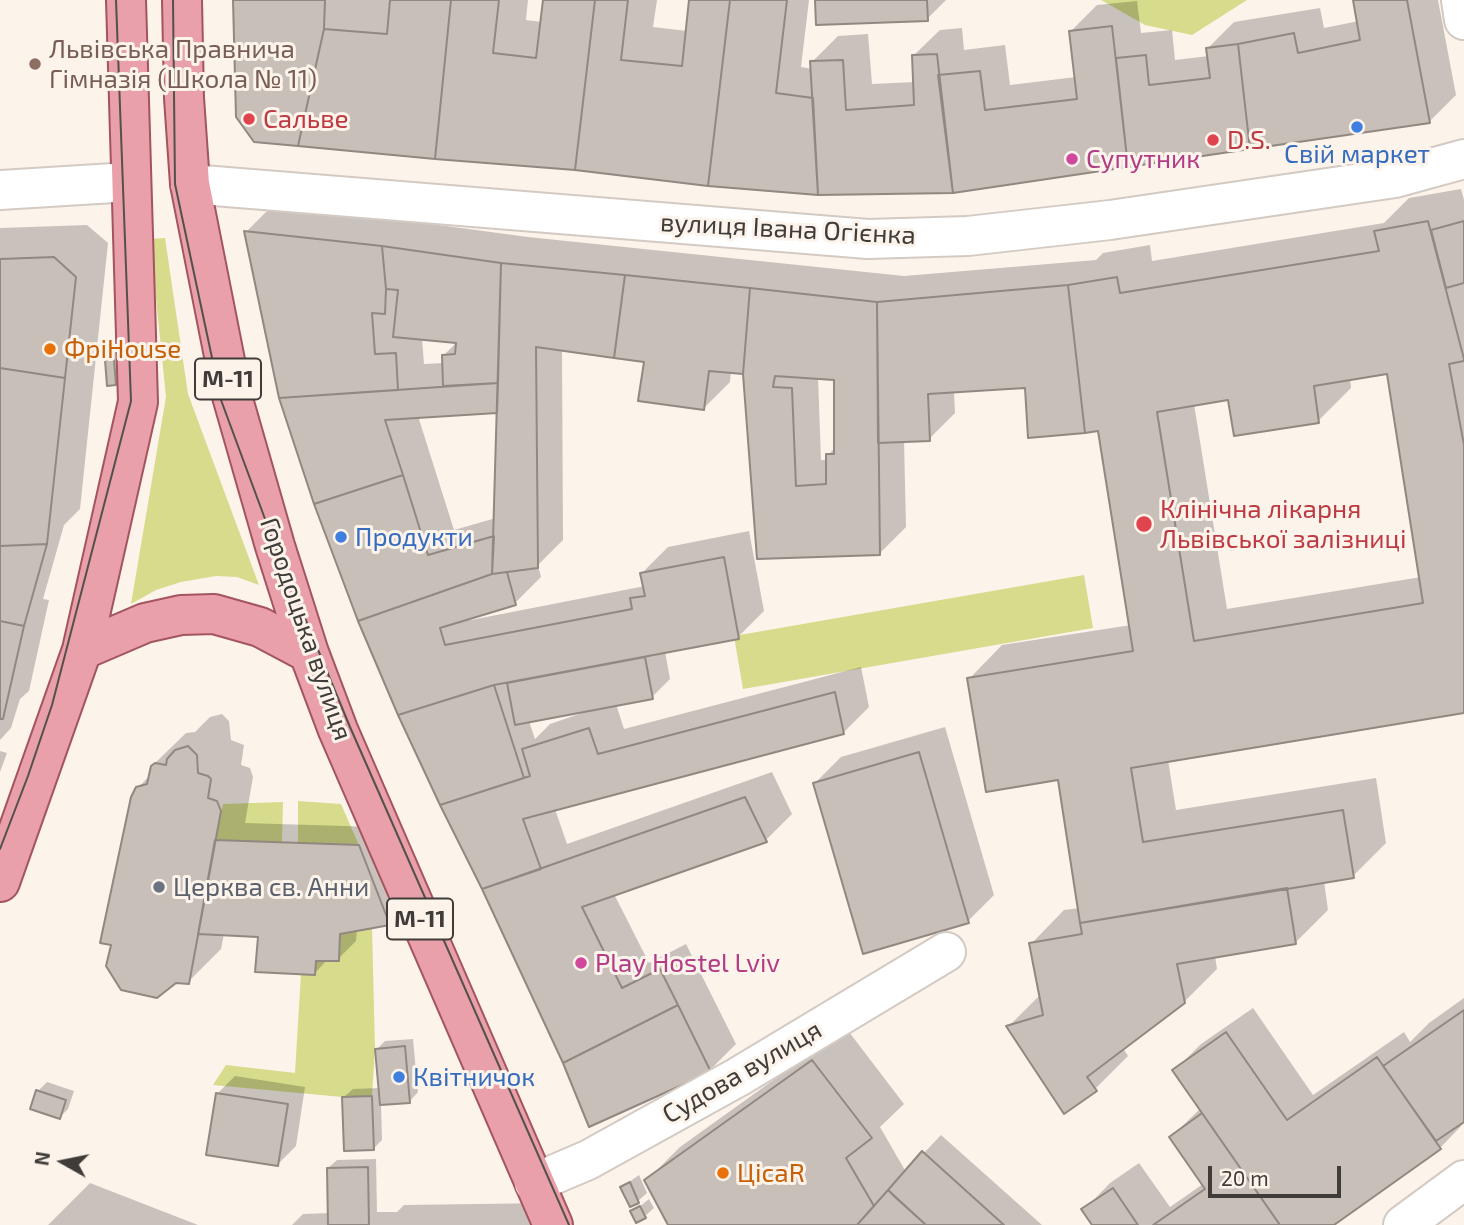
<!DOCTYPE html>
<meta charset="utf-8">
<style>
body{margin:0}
#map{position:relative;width:1464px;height:1225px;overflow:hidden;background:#fcf3eb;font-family:"Exo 2",sans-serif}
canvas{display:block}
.north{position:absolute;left:28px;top:1127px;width:70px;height:70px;-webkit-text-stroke:5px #fcf3eb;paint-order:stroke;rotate:279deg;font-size:19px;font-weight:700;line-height:28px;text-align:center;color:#403c39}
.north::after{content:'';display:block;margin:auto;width:24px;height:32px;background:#403c39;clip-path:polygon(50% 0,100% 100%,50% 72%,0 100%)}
.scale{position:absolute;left:1208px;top:1166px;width:133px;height:32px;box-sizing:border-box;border:4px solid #403c39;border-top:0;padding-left:9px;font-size:21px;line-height:24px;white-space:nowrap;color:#403c39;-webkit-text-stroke:5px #fcf3eb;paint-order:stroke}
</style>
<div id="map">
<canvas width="1464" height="1225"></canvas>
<div class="north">N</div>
<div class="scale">20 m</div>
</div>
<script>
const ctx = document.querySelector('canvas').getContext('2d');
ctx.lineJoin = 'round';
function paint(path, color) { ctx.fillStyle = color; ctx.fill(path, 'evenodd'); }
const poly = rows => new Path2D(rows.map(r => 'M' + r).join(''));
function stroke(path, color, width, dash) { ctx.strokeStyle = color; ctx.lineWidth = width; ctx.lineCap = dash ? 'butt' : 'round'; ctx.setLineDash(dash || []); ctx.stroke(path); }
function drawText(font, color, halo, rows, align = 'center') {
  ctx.font = font + ' "Exo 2",sans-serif'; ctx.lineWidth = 6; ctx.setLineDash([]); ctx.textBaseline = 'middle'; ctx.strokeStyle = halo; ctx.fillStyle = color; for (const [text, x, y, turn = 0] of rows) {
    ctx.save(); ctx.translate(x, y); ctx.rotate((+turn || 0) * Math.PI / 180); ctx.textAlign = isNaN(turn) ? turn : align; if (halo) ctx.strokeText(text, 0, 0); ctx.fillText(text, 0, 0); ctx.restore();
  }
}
paint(poly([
 [1101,0,1247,0,1192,35,1145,25],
 [165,238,188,394,259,585,237,577,216,576,181,582,156,590,131,604,166,397,150,239],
 [1084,575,1093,628,743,689,734,636],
 [298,801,341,804,359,845,298,843],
 [283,802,282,842,215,840,223,804],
 [372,928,375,1049,372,1096,342,1097,213,1085,226,1065,295,1073,301,974,315,974,316,961,340,934]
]), '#d6dc8b');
paint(poly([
 [234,0,528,0,526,20,542,22,545,0,657,0,653,27,687,31,691,0,809,0,801,67,813,69,812,62,838,36,868,34,872,84,915,82,913,56,940,30,962,28,964,50,1005,45,1010,85,1076,77,1071,31,1097,5,1137,1,1141,33,1172,30,1175,60,1209,56,1208,48,1234,22,1320,8,1324,28,1359,21,1355,0,1438,0,1456,95,1429,122,952,192,818,194],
 [817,0,946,0,927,19],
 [1461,189,1464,200,1464,711,1168,760,1176,810,1376,778,1386,843,1353,876,1324,881,1328,910,1295,943,1215,956,1217,969,1184,1002,1123,1048,1128,1056,1095,1089,1009,1026,1041,994,1031,944,1064,910,1080,908,1060,778,969,679,1002,645,1131,625,1099,429,1027,386,954,391,955,413,929,439,904,440,906,527,880,553,759,557,745,372,731,371,730,382,704,408,646,361,562,349,563,540,538,565,541,577,515,603,471,617,471,620,645,586,642,573,668,547,749,531,764,611,738,637,665,651,670,679,652,697,616,704,624,729,861,667,869,707,843,733,555,809,567,844,772,772,792,814,766,840,614,894,649,963,686,944,736,1044,710,1070,590,1124,246,232,272,206,409,221,528,237,904,276,1096,260,1103,253,1150,245,1152,261,1384,223,1409,198],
 [422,338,458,341,444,355,444,363,424,364],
 [1388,372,1421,577,1227,609,1194,404,1229,398,1318,421,1351,388,1350,378],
 [818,377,836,378,836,447,828,455,828,460,821,460],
 [499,411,496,518,454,530,418,416],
 [581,711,582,713,550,724,535,739,529,721],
 [87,225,108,243,80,509,64,525,43,599,49,600,29,691,20,699,11,728,0,740,0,228],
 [115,352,122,352,124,375,115,384,107,361],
 [222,714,229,721,231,740,244,745,241,765,250,768,253,777,245,823,377,827,407,906,389,923,357,929,356,941,338,959,328,959,315,973,260,935,224,934,221,949,188,982,138,788,151,774,152,766,186,733,195,732,210,717],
 [945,727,994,895,968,921,815,783,841,757],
 [0,751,7,753,0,772],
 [1464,998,1464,1123,1440,1148,1331,1225,1094,1225,1084,1210,1110,1183,1139,1163,1170,1207,1203,1184,1171,1137,1201,1108,1175,1070,1201,1044,1253,1008,1313,1095,1404,1032,1410,1042,1429,1023],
 [846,1028,904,1104,880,1127,906,1172,941,1135,1042,1225,670,1225,646,1181,680,1147],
 [413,1039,418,1092,410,1101,381,1104,382,1140,374,1148,344,1097,353,1089,380,1088,376,1050,385,1041],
 [235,1076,305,1087,296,1146,278,1164,217,1094],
 [47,1082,74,1091,68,1109,60,1117,38,1091],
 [376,1159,377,1212,397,1212,404,1205,550,1203,559,1225,292,1225,303,1214,330,1213,328,1168,337,1160],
 [639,1175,647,1193,638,1201,622,1187],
 [90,1183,198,1225,48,1225],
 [649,1199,654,1208,645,1216,633,1212]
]), '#0003');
const building = poly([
 [233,0,325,0,324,29,298,146,254,142,236,117,233,0],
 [390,0,451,0,435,159,298,146,324,29,387,34,390,0],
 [451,0,499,0,493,53,536,58,543,0,595,0,575,170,435,159,451,0],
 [595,0,628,0,621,60,682,66,689,0,730,0,708,186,575,170,595,0],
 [730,0,787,0,776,93,813,98,818,195,708,186,730,0],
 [815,0,927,0,928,21,816,25,815,0],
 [1353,0,1407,0,1430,123,1250,149,1238,44,1294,33,1298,53,1360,40,1353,0],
 [1112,26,1128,167,953,193,938,75,980,71,985,110,1077,99,1069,31,1112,26],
 [1238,44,1250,149,1128,167,1116,58,1146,55,1149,85,1210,78,1206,48,1238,44],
 [937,54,953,193,818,195,810,61,843,60,846,110,914,105,912,55,937,54],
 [1428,221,1464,359,1464,361,1449,364,1464,445,1464,713,1131,768,1143,842,1343,810,1354,878,1080,923,1058,780,986,792,967,678,1133,651,1098,431,1085,433,1068,285,1117,277,1120,293,1379,251,1374,231,1428,221],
 [1387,374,1423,603,1194,641,1157,412,1228,400,1234,436,1319,423,1314,386,1387,374],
 [1464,221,1464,283,1446,288,1431,230,1464,221],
 [244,231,382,246,386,289,385,314,372,313,375,354,396,353,398,390,279,398,244,231],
 [382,246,501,263,498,383,443,386,442,355,455,354,456,343,393,337,398,290,386,289,382,246],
 [54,257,76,277,65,378,0,368,0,259,54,257],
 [501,263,625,275,614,358,536,347,538,568,492,574,501,263],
 [625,275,750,288,743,374,709,371,704,410,638,401,644,362,614,358,625,275],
 [1068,285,1085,433,1028,438,1025,388,928,394,930,441,878,443,877,302,1068,285],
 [750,288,877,302,880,555,757,559,743,374,750,288],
 [775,376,834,380,834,454,826,454,826,484,796,486,792,388,773,387,775,376],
 [105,360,114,360,116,385,107,386,105,360],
 [0,368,65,378,47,544,0,546,0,368],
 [498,383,497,413,385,420,403,475,314,504,279,398,498,383],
 [403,475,428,555,494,536,492,574,358,621,314,504,403,475],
 [47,544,24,626,0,621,0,546,47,544],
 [724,557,739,639,494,685,398,715,358,621,492,574,507,572,516,605,440,628,445,645,632,609,630,598,645,596,640,573,724,557],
 [0,621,24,626,3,719,0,719,0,621],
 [645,657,653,699,515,725,507,683,645,657],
 [494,685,524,778,440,805,398,715,494,685],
 [835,692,844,734,523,819,541,869,482,889,440,805,530,776,522,749,589,728,598,754,835,692],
 [188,746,197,755,198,773,208,776,211,779,208,798,217,801,221,811,189,984,176,983,157,998,121,990,106,966,111,945,100,943,131,797,136,787,147,784,151,766,155,763,166,765,167,759,175,750,188,746],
 [919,752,969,923,863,954,813,783,919,752],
 [745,797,767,842,582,907,622,988,660,969,678,1005,563,1063,482,889,745,797],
 [215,840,359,845,390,925,340,934,339,961,316,961,315,975,255,972,258,937,198,934,215,840],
 [1287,888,1296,944,1177,964,1185,1003,1087,1077,1097,1091,1064,1114,1006,1026,1043,1015,1029,943,1082,934,1080,923,1287,888],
 [678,1005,711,1072,589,1127,563,1063,678,1005],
 [1464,1010,1464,1122,1436,1141,1383,1066,1464,1010],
 [1226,1032,1287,1120,1377,1057,1441,1149,1334,1225,1280,1225,1172,1070,1226,1032],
 [405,1046,410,1103,380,1105,375,1049,405,1046],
 [812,1060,872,1138,846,1158,874,1206,857,1225,668,1225,644,1180,812,1060],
 [36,1090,66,1100,60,1119,30,1109,36,1090],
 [216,1093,288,1104,278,1166,206,1155,216,1093],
 [372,1096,374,1150,344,1151,342,1097,372,1096],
 [1202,1113,1280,1225,1153,1225,1205,1189,1169,1137,1202,1113],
 [922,1151,1004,1225,926,1225,888,1190,922,1151],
 [368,1167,369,1225,328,1225,327,1168,368,1167],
 [630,1182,639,1203,630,1207,620,1187,630,1182],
 [1113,1188,1138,1225,1092,1225,1081,1209,1113,1188],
 [888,1190,895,1197,926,1225,857,1225,888,1190],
 [640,1206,646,1218,636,1223,630,1211,640,1206]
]);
paint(building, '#c8bfb8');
stroke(building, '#908881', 2);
const minor = poly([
 [1461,0,1464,20],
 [190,184,868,239,968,236,1110,220,1395,178,1464,159],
 [0,190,130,182],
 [534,1183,588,1160,738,1077,946,952],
 [1403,1225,1464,1180]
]);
const major = poly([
 [182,0,184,98,190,184,232,396,275,546,309,653,338,730,553,1225],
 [82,650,145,623,181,615,214,614,260,627,309,653],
 [0,882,82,650,138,402,126,0]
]);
stroke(minor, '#d3cac3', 42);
stroke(major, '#a4545e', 42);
stroke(minor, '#fff', 38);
stroke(major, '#e9a0aa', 38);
stroke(poly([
 [173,0,175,184,221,400,275,546,350,727,569,1225],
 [0,849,28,776,52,705,131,401,116,0]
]), '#54504c', 2);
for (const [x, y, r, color] of [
 [35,64,7,"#8d6e63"],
 [249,119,7,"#e0444e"],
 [1357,127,7,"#3f7fe0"],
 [1213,140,7,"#e0444e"],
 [1072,159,7,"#d1479c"],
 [50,349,7,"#e8710a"],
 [1144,524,9,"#e0444e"],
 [341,537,7,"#3f7fe0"],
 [159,887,7,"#6b7280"],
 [581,963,7,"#d1479c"],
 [399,1077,7,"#3f7fe0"],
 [723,1173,7,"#e8710a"]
]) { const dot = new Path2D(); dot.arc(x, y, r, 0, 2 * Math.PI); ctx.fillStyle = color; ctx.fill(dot); stroke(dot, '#fcf3eb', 2.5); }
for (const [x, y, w] of [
 [228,379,66],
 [420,919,66]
]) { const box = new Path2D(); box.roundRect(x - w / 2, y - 20.5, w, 41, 5); ctx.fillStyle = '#fcf3eb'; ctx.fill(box); stroke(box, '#403c39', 2); }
drawText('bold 24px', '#403c39', null, [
 ["М-11",228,379],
 ["М-11",420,919]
]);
drawText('26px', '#785e54', '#fcf3eb', [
 ["Львівська Правнича",49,49],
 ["Гімназія (Школа № 11)",49,79]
], 'left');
drawText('26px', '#be3a42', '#fcf3eb', [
 ["Сальве",263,119],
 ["D.S.",1227,140],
 ["Клінічна лікарня",1160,509],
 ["Львівської залізниці",1160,539]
], 'left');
drawText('26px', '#366cbe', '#fcf3eb', [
 ["Свій маркет",1357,154,"center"],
 ["Продукти",355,537],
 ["Квітничок",413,1077]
], 'left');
drawText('26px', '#b23c85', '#fcf3eb', [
 ["Супутник",1086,159],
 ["Play Hostel Lviv",595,963]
], 'left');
drawText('26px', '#403c39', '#fcf3eb', [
 ["вулиця Івана Огієнка",788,229,3],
 ["Городоцька вулиця",306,629,71],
 ["Судова вулиця",742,1072,-30]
]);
drawText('26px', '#c56008', '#fcf3eb', [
 ["ФріHouse",64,349],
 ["ЦісаR",737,1173]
], 'left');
drawText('26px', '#5b616d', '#fcf3eb', [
 ["Церква св. Анни",173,887]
], 'left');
</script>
